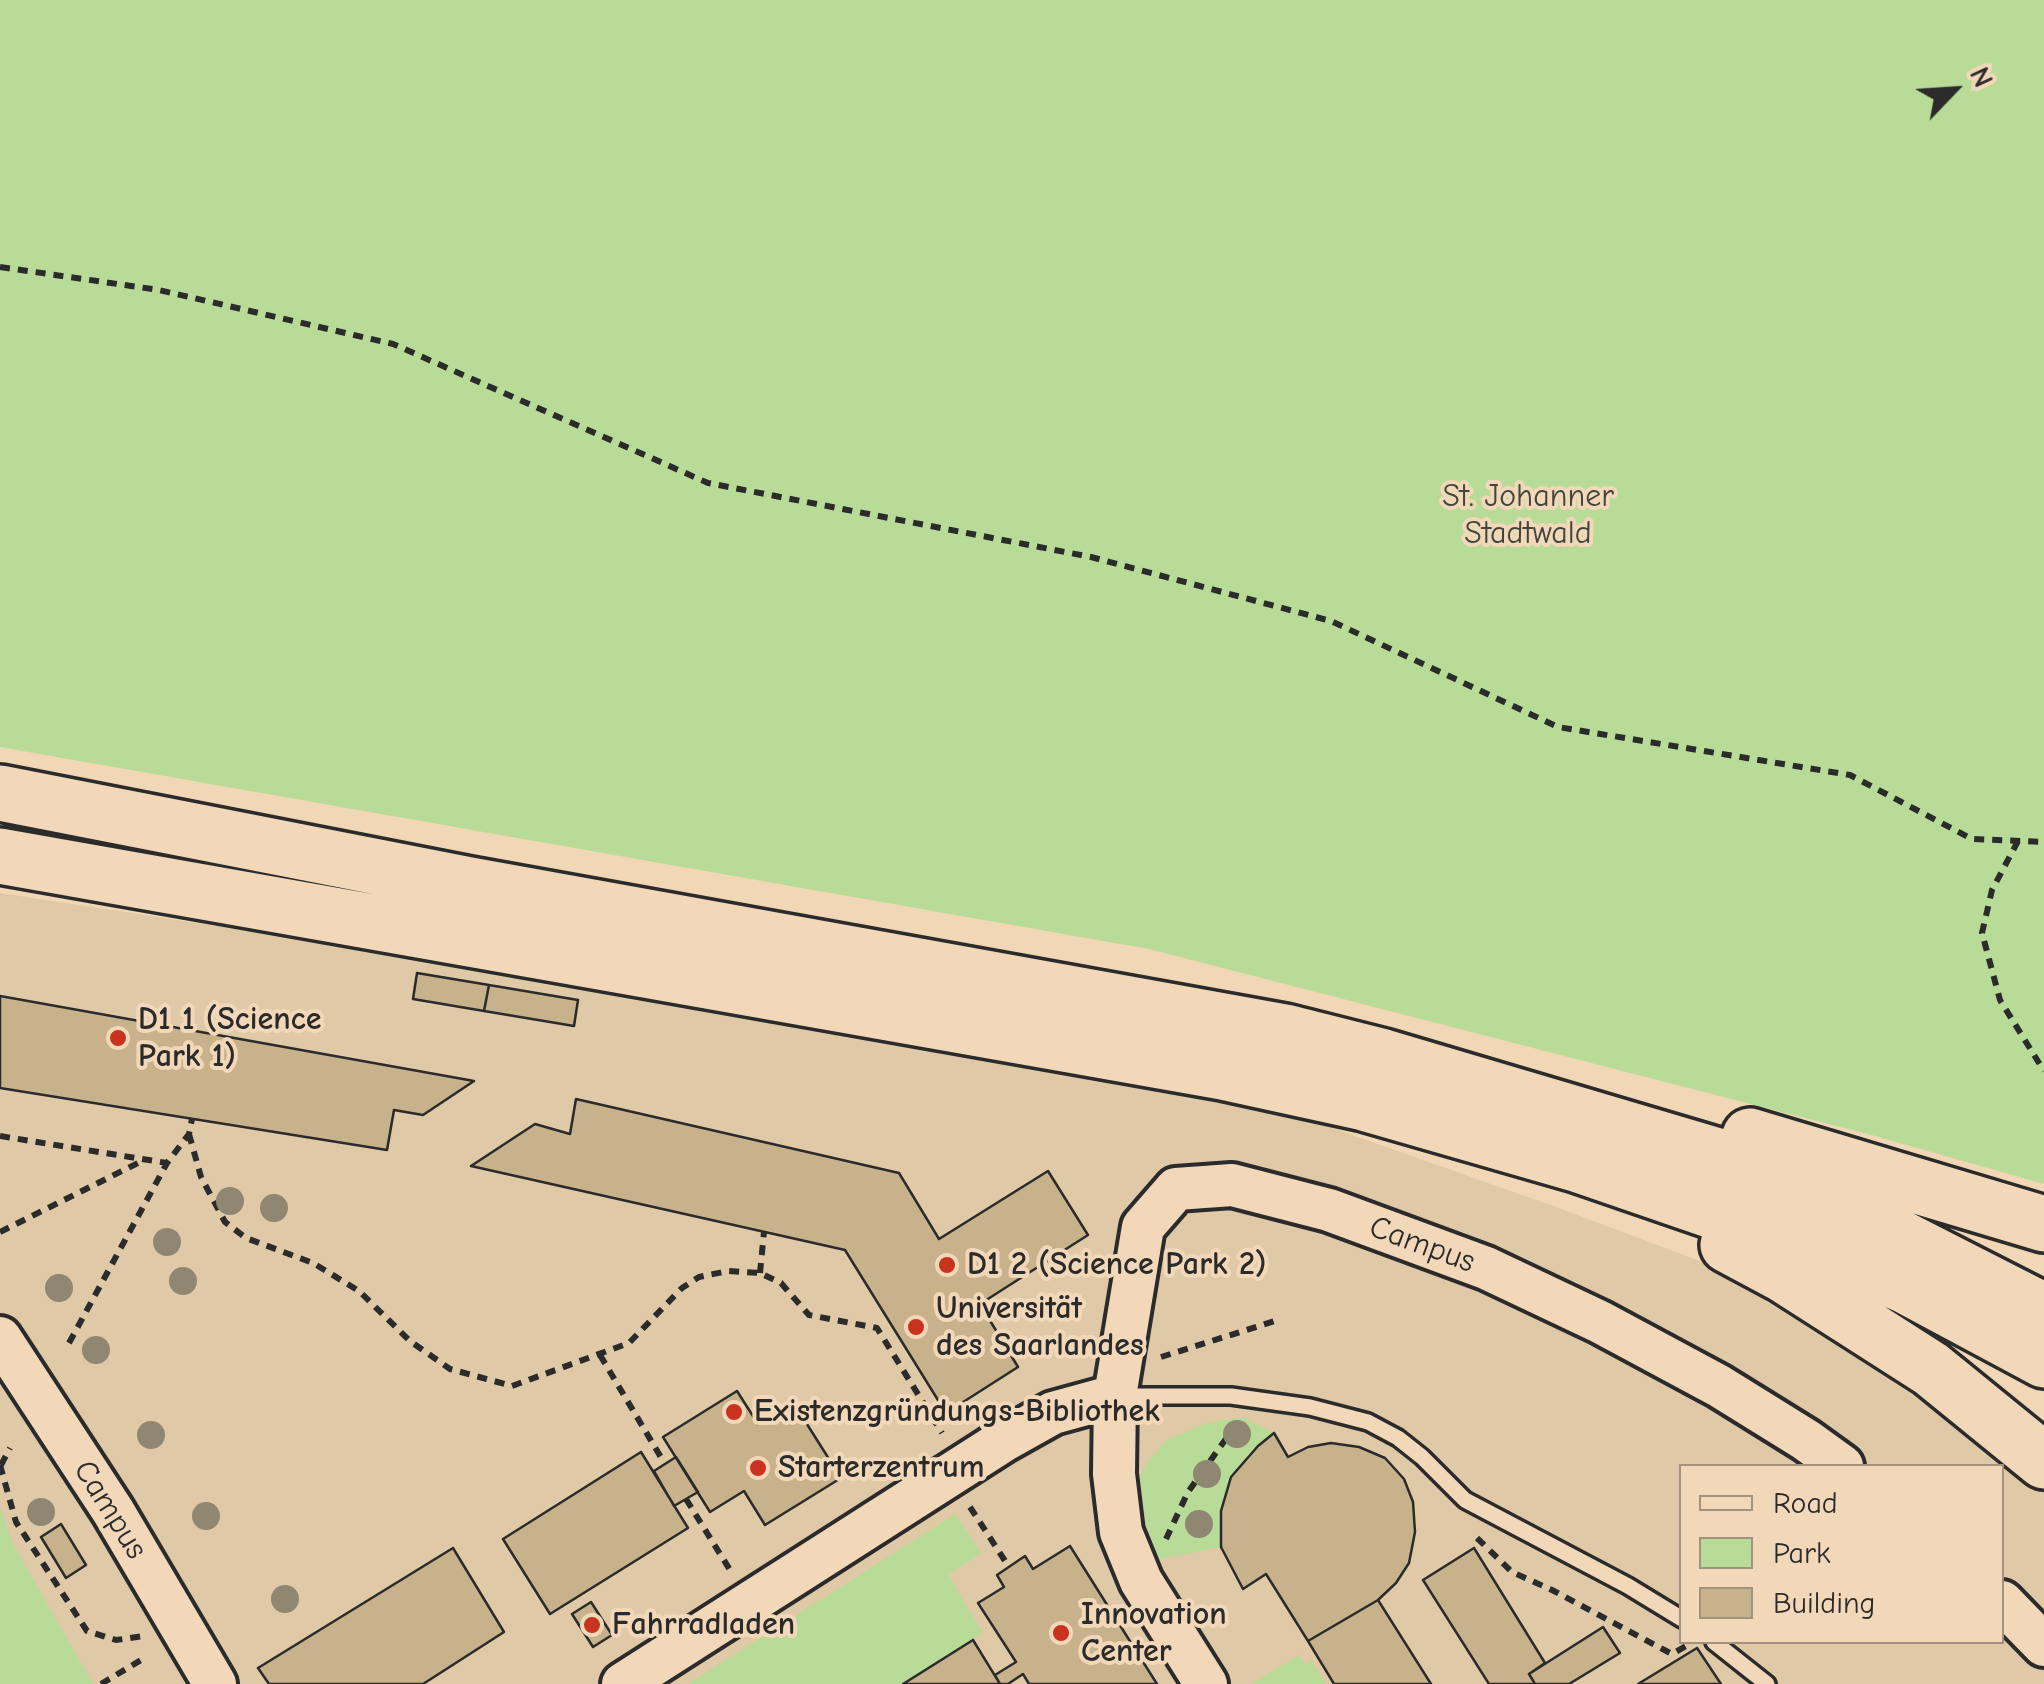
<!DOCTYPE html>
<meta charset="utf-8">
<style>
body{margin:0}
#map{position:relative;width:2044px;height:1684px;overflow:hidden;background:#f1d7b5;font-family:"Comic Neue",sans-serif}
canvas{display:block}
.legend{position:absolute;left:1679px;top:1464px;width:325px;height:180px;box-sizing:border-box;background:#f2d8b9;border:2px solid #a29380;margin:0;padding:12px 18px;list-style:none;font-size:30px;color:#2b2b2b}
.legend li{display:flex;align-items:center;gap:20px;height:50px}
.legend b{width:50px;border:2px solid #a29380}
.north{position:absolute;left:1904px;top:40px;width:100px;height:100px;-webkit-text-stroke:8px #f2d8b9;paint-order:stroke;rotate:65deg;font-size:28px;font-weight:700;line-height:40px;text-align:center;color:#2b2b2b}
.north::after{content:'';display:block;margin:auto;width:35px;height:45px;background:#2b2b2b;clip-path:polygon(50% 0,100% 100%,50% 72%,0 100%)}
</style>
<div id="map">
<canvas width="2044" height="1684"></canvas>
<ul class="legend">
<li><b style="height:12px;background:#f2d8b9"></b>Road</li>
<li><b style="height:28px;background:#b8dc97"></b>Park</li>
<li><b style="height:28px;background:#c7b28b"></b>Building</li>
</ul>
<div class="north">N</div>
</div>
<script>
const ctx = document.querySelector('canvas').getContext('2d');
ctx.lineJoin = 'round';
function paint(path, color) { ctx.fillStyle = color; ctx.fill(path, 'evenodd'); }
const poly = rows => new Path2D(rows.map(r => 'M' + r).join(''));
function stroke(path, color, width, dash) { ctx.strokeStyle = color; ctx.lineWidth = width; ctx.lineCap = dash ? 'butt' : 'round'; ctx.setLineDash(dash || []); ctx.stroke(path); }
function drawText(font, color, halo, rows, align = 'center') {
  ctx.font = font + ' "Comic Neue",sans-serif'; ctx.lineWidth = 8; ctx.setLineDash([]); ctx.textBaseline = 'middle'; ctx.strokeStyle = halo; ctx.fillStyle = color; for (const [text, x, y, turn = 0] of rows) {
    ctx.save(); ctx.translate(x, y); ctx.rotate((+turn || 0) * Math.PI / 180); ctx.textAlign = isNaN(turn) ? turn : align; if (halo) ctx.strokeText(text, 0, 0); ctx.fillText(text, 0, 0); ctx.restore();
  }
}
paint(poly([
 [0,893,704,1000,1038,1068,1290,1113,1556,1207,1771,1288,1892,1366,2044,1489,2044,1684,0,1684],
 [1682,1466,2002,1466,2002,1642,1682,1642]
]), '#e0c9a6');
paint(poly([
 [0,0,2044,0,2044,1184,1875,1136,1149,949,0,747],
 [1242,1417,1274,1433,1258,1446,1231,1477,1221,1511,1221,1547,1156,1560,1146,1525,1140,1476,1151,1457,1168,1439,1208,1423],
 [0,1507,14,1546,93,1684,0,1684],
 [955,1514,981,1553,948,1575,983,1633,903,1684,688,1684],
 [1299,1655,1305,1664,1311,1660,1326,1684,1252,1684]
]), '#b8dc97');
const building = poly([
 [417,973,489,985,484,1011,413,999,417,973],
 [489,985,578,1000,574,1026,484,1011,489,985],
 [0,996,474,1081,423,1115,394,1110,387,1150,0,1088,0,996],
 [576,1099,899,1173,939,1239,1048,1171,1088,1235,980,1304,1018,1367,946,1413,845,1250,471,1166,535,1124,570,1134,576,1099],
 [737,1391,758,1424,793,1402,841,1478,765,1525,744,1491,710,1512,663,1437,737,1391],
 [1274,1433,1288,1457,1308,1447,1331,1443,1359,1447,1385,1458,1404,1479,1413,1502,1415,1532,1409,1563,1396,1583,1378,1600,1308,1641,1266,1574,1243,1589,1221,1547,1221,1511,1231,1477,1258,1446,1274,1433],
 [641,1452,688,1528,550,1614,503,1539,641,1452],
 [676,1457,698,1492,674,1506,654,1471,676,1457],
 [61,1524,86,1565,66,1578,41,1537,61,1524],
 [1070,1546,1145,1665,1157,1684,1029,1684,1023,1674,1008,1684,1000,1684,995,1675,1016,1662,978,1603,1004,1587,997,1575,1025,1556,1033,1569,1070,1546],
 [453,1548,504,1632,423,1684,269,1684,258,1668,453,1548],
 [1474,1548,1545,1663,1529,1674,1535,1684,1489,1684,1423,1580,1474,1548],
 [1378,1600,1431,1684,1334,1684,1308,1641,1378,1600],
 [591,1602,612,1635,593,1647,572,1614,591,1602],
 [1603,1627,1620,1653,1569,1684,1535,1684,1529,1674,1603,1627],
 [973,1640,1000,1684,903,1684,973,1640],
 [1697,1648,1721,1684,1638,1684,1697,1648]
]);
paint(building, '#c7b28b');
stroke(building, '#2b2b2b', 2.5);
const lane = poly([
 [1119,1396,1231,1396,1310,1407,1368,1422,1398,1438,1422,1457,1465,1500,1628,1586,1682,1619],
 [1714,1642,1767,1684]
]);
const secondary = poly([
 [0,1338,113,1511,215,1684],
 [2002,1602,2044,1645],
 [623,1684,1003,1441,1053,1413,1115,1396],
 [1206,1684,1141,1581,1121,1532,1114,1474,1115,1396,1143,1227,1176,1189,1232,1185,1329,1210,1486,1268,1600,1322,1719,1386,1806,1440,1842,1466]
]);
const highway = poly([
 [0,793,470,885,1285,1032,1384,1057,1735,1161,1889,1232,2044,1311],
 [0,856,1222,1072,1364,1103,1576,1164,1800,1241,1906,1286,2044,1360],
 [1750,1136,2044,1224],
 [1728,1245,1784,1275,1931,1369,2044,1461]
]);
stroke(lane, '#2b2b2b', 22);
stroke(secondary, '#2b2b2b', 50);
stroke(highway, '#2b2b2b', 62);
stroke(poly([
 [0,267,159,290,393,344,708,483,1091,557,1331,621,1558,727,1850,775,1972,839,2044,842],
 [2018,841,1992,890,1982,933,2000,1000,2044,1071],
 [189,1134,201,1177,225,1222,246,1238,313,1263,359,1291,410,1341,450,1369,512,1386,629,1343,682,1288,699,1277,728,1271,760,1273,781,1283,809,1315,877,1328,942,1433],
 [0,1136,167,1163],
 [0,1232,142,1161],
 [760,1273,764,1232],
 [69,1343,167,1163,189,1134,192,1119],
 [600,1355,665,1464],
 [1161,1357,1275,1321],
 [0,1465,16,1522,87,1631,116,1640,144,1636],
 [1,1465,10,1448],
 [686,1499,730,1570],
 [970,1507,1009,1567],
 [1477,1538,1512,1572,1552,1590,1672,1654,1688,1645],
 [1166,1539,1188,1492,1238,1422],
 [101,1684,146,1657]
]), '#2b2b2b', 6, [10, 8]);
stroke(lane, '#f2d8b9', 15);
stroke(secondary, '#f2d8b9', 42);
stroke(highway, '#f2d8b9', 55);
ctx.fillStyle = '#908772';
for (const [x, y] of [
 [230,1201],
 [274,1208],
 [167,1242],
 [183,1281],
 [59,1288],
 [96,1350],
 [1237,1434],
 [151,1435],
 [1207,1474],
 [41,1512],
 [206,1516],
 [1199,1524],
 [285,1599]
]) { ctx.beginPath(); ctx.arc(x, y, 14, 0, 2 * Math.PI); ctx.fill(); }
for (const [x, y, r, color] of [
 [118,1038,10,"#c8321e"],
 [947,1265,10,"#c8321e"],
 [916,1327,10,"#c8321e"],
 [734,1412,10,"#c8321e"],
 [758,1468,10,"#c8321e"],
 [592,1625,10,"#c8321e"],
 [1061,1633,10,"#c8321e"]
]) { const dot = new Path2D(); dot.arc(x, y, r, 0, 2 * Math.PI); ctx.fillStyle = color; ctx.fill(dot); stroke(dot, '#f2d8b9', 4); }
drawText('32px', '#40463b', '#f2d8b9', [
 ["St. Johanner",1528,497],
 ["Stadtwald",1528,534]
]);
drawText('bold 32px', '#2b2b2b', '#f2d8b9', [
 ["D1 1 (Science",138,1020],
 ["Park 1)",138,1057],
 ["D1 2 (Science Park 2)",967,1265],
 ["Universität",936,1309],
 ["des Saarlandes",936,1346],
 ["Existenzgründungs-Bibliothek",754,1412],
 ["Starterzentrum",778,1468],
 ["Innovation",1081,1615],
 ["Center",1081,1652],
 ["Fahrradladen",612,1625]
], 'left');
drawText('32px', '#2b2b2b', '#f2d8b9', [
 ["Campus",1422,1245,20],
 ["Campus",110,1510,58]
]);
</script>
